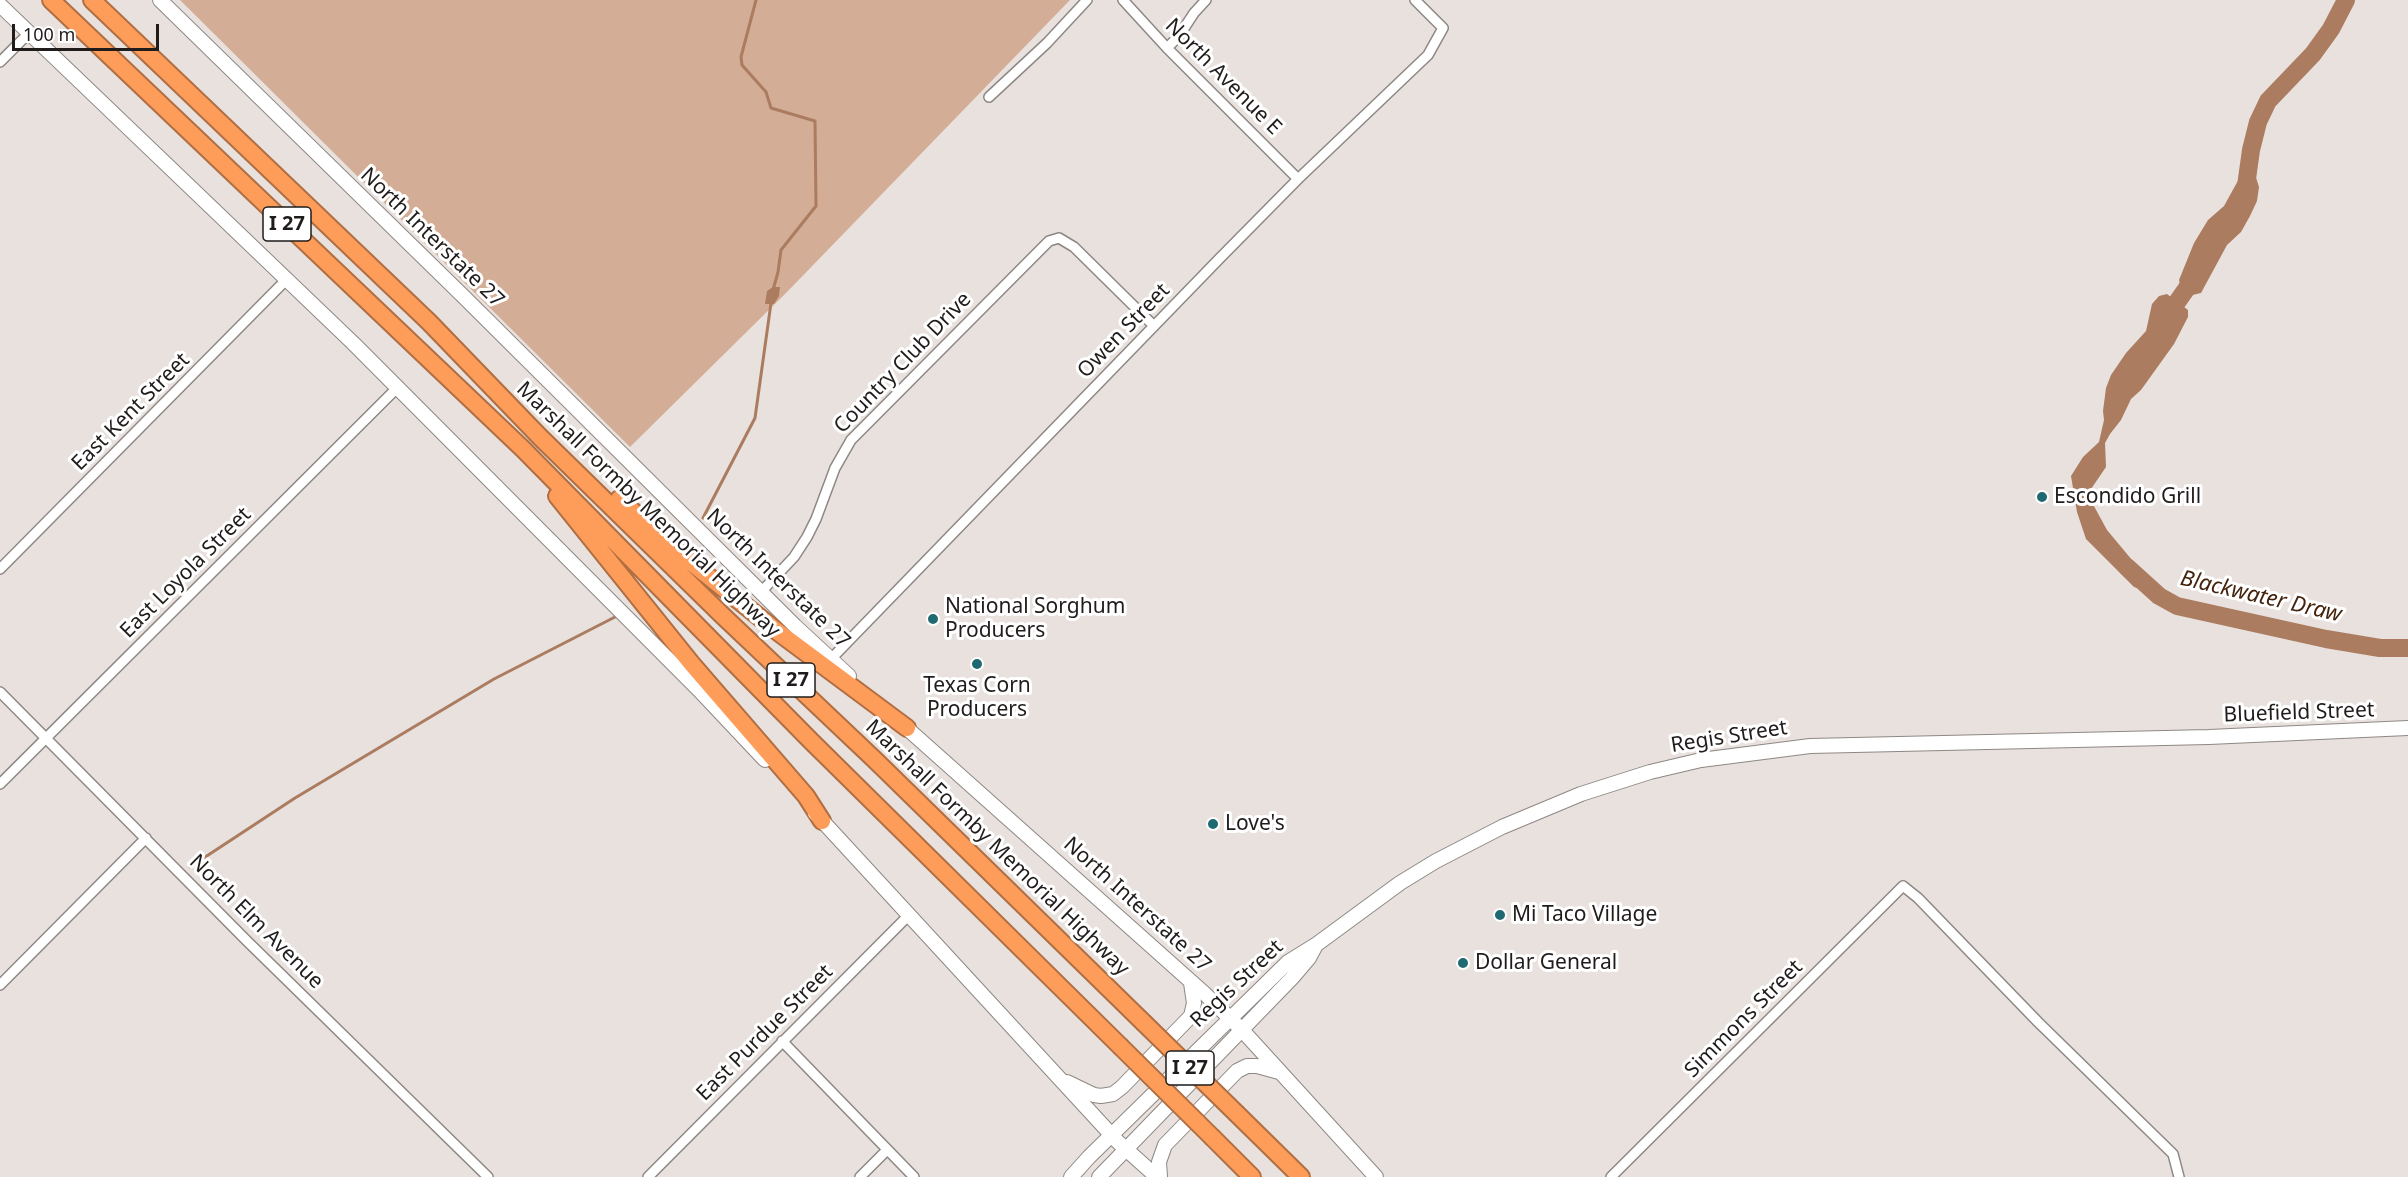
<!DOCTYPE html>
<style>
body{margin:0}
#map{position:relative;width:2408px;height:1177px;overflow:hidden;background:#e8e1dd;font-family:"Noto Sans",sans-serif}
canvas{display:block}
.scale{position:absolute;left:12px;top:24px;width:147px;height:27px;box-sizing:border-box;border:3px solid #1f1c1b;border-top:0;padding-left:8px;font-size:18px;line-height:21px;white-space:nowrap;color:#1f1c1b;-webkit-text-stroke:4px #fff;paint-order:stroke}
</style>
<div id="map">
<canvas width="2408" height="1177"></canvas>
<div class="scale">100 m</div>
</div>
<script>
const ctx = document.querySelector('canvas').getContext('2d');
ctx.lineJoin = 'round';
function paint(path, color) { ctx.fillStyle = color; ctx.fill(path, 'evenodd'); }
const poly = rows => new Path2D(rows.map(r => 'M' + r).join(''));
function stroke(path, color, width, dash) { ctx.strokeStyle = color; ctx.lineWidth = width; ctx.lineCap = dash ? 'butt' : 'round'; ctx.setLineDash(dash || []); ctx.stroke(path); }
function drawText(font, color, halo, rows, align = 'center') {
  ctx.font = font + ' "Noto Sans",sans-serif'; ctx.lineWidth = 6; ctx.setLineDash([]); ctx.textBaseline = 'middle'; ctx.strokeStyle = halo; ctx.fillStyle = color; for (const [text, x, y, turn = 0] of rows) {
    ctx.save(); ctx.translate(x, y); ctx.rotate((+turn || 0) * Math.PI / 180); ctx.textAlign = isNaN(turn) ? turn : align; if (halo) ctx.strokeText(text, 0, 0); ctx.fillText(text, 0, 0); ctx.restore();
  }
}
paint(poly([
 [180,0,1070,0,786,293,630,447]
]), '#d4ad96');
paint(poly([
 [2249,163,2252,165,2259,187,2257,201,2250,216,2241,232,2227,245,2201,293,2188,296,2181,289,2179,280,2194,243,2208,220,2224,206,2240,177,2243,168],
 [773,287,780,287,779,296,774,304,765,304,767,291],
 [2167,294,2188,310,2188,317,2174,344,2141,390,2131,399,2121,420,2110,434,2105,443,2106,467,2091,489,2089,497,2107,530,2147,578,2145,584,2140,589,2134,587,2086,539,2077,512,2071,476,2083,457,2099,442,2104,420,2103,411,2106,388,2111,375,2126,353,2146,331,2152,304,2159,296]
]), '#ab7c5f');
stroke(poly([
 [756,0,741,57,742,65,766,92,771,108,815,121,816,206,781,250,778,272,773,290],
 [703,518,755,418,771,303],
 [190,867,295,798,494,679,615,617]
]), '#ab7c5f', 3);
stroke(poly([
 [2246,186,2251,150,2258,122,2268,101,2313,54,2331,29,2346,0],
 [2165,319,2197,274],
 [2127,567,2159,596,2177,606,2326,639,2380,648,2408,648]
]), '#ab7c5f', 18);
const minor = poly([
 [1123,0,1167,48,1298,179],
 [1167,48,1179,36,1194,13,1206,0],
 [0,62,29,33],
 [989,97,1047,43,1087,0],
 [0,569,287,279],
 [761,592,794,557,807,537,816,519,835,468,851,440,1049,241,1059,238,1074,247,1154,326],
 [830,660,1220,258,1298,179,1428,55,1443,28,1415,0],
 [0,692,247,941,488,1177],
 [0,784,397,388],
 [0,985,146,838],
 [782,1041,914,1177],
 [648,1177,909,915],
 [860,1177,887,1150],
 [1611,1177,1903,886,1918,898,2038,1022,2173,1154,2179,1177]
]);
const secondary = poly([
 [160,0,465,298,795,626,849,676],
 [0,5,353,343,699,690,765,760],
 [901,723,1205,994,1242,1030,1376,1177],
 [815,813,1118,1142,1157,1177],
 [1067,1082,1094,1095,1101,1096,1113,1094,1122,1087,1191,1016,1194,1003,1191,983],
 [1071,1177,1089,1157,1288,962,1317,944,1400,883,1436,861,1502,827,1581,794,1650,772,1701,760,1810,746,2209,737,2408,728],
 [1099,1177,1292,978,1309,958,1316,945],
 [1160,1177,1159,1162,1165,1145,1237,1071,1247,1066,1257,1066,1279,1072]
]);
const motorway = poly([
 [51,0,523,449,811,741,1120,1046],
 [92,0,429,322,540,437,723,616,875,760,1143,1022],
 [557,496,691,663,806,796,822,821],
 [619,499,688,560,778,632,907,728],
 [1237,1114,1301,1177],
 [1213,1138,1252,1177]
]);
stroke(minor, '#8e8884', 12);
stroke(secondary, '#8e8884', 16);
stroke(motorway, '#b06f43', 20);
stroke(minor, '#fff', 9);
stroke(secondary, '#fff', 14);
stroke(motorway, '#fe9c59', 16);
const motorwayBridge = poly([
 [1143,1022,1237,1114],
 [1120,1046,1213,1138]
]);
stroke(motorwayBridge, '#b06f43', 20, []);
stroke(motorwayBridge, '#fe9c59', 16);
for (const [x, y, r, color] of [
 [2042,497,6,"#1e6a70"],
 [933,619,6,"#1e6a70"],
 [977,664,6,"#1e6a70"],
 [1213,824,6,"#1e6a70"],
 [1500,915,6,"#1e6a70"],
 [1463,963,6,"#1e6a70"]
]) { const dot = new Path2D(); dot.arc(x, y, r, 0, 2 * Math.PI); ctx.fillStyle = color; ctx.fill(dot); stroke(dot, '#fff', 2); }
for (const [x, y, w] of [
 [287,224,48],
 [791,680,48],
 [1190,1068,48]
]) { const box = new Path2D(); box.roundRect(x - w / 2, y - 17, w, 34, 4.5); ctx.fillStyle = '#fff'; ctx.fill(box); stroke(box, '#1f1c1b', 1.5); }
drawText('bold 20px', '#1f1c1b', null, [
 ["I 27",287,224],
 ["I 27",791,680],
 ["I 27",1190,1068]
]);
drawText('21px', '#1f1c1b', '#fff', [
 ["North Avenue E",1223,77,45],
 ["North Interstate 27",432,238,44],
 ["Owen Street",1124,331,-46],
 ["Country Club Drive",903,363,-46],
 ["East Kent Street",131,412,-45],
 ["Marshall Formby Memorial Highway",648,510,44],
 ["East Loyola Street",186,573,-45],
 ["North Interstate 27",778,579,44],
 ["Bluefield Street",2299,713,-2],
 ["Regis Street",1729,737,-9],
 ["Marshall Formby Memorial Highway",997,848,44],
 ["North Interstate 27",1137,905,42],
 ["North Elm Avenue",256,922,45],
 ["Regis Street",1237,984,-43],
 ["Simmons Street",1744,1019,-45],
 ["East Purdue Street",765,1033,-45]
]);
drawText('21px', '#1f1c1b', '#fff', [
 ["Escondido Grill",2054,497],
 ["National Sorghum",945,607],
 ["Producers",945,631],
 ["Texas Corn",977,686,"center"],
 ["Producers",977,710,"center"],
 ["Love's",1225,824],
 ["Mi Taco Village",1512,915],
 ["Dollar General",1475,963]
], 'left');
drawText('italic 22px', '#44230c', '#fff', [
 ["Blackwater Draw",2261,597,13]
]);
</script>
